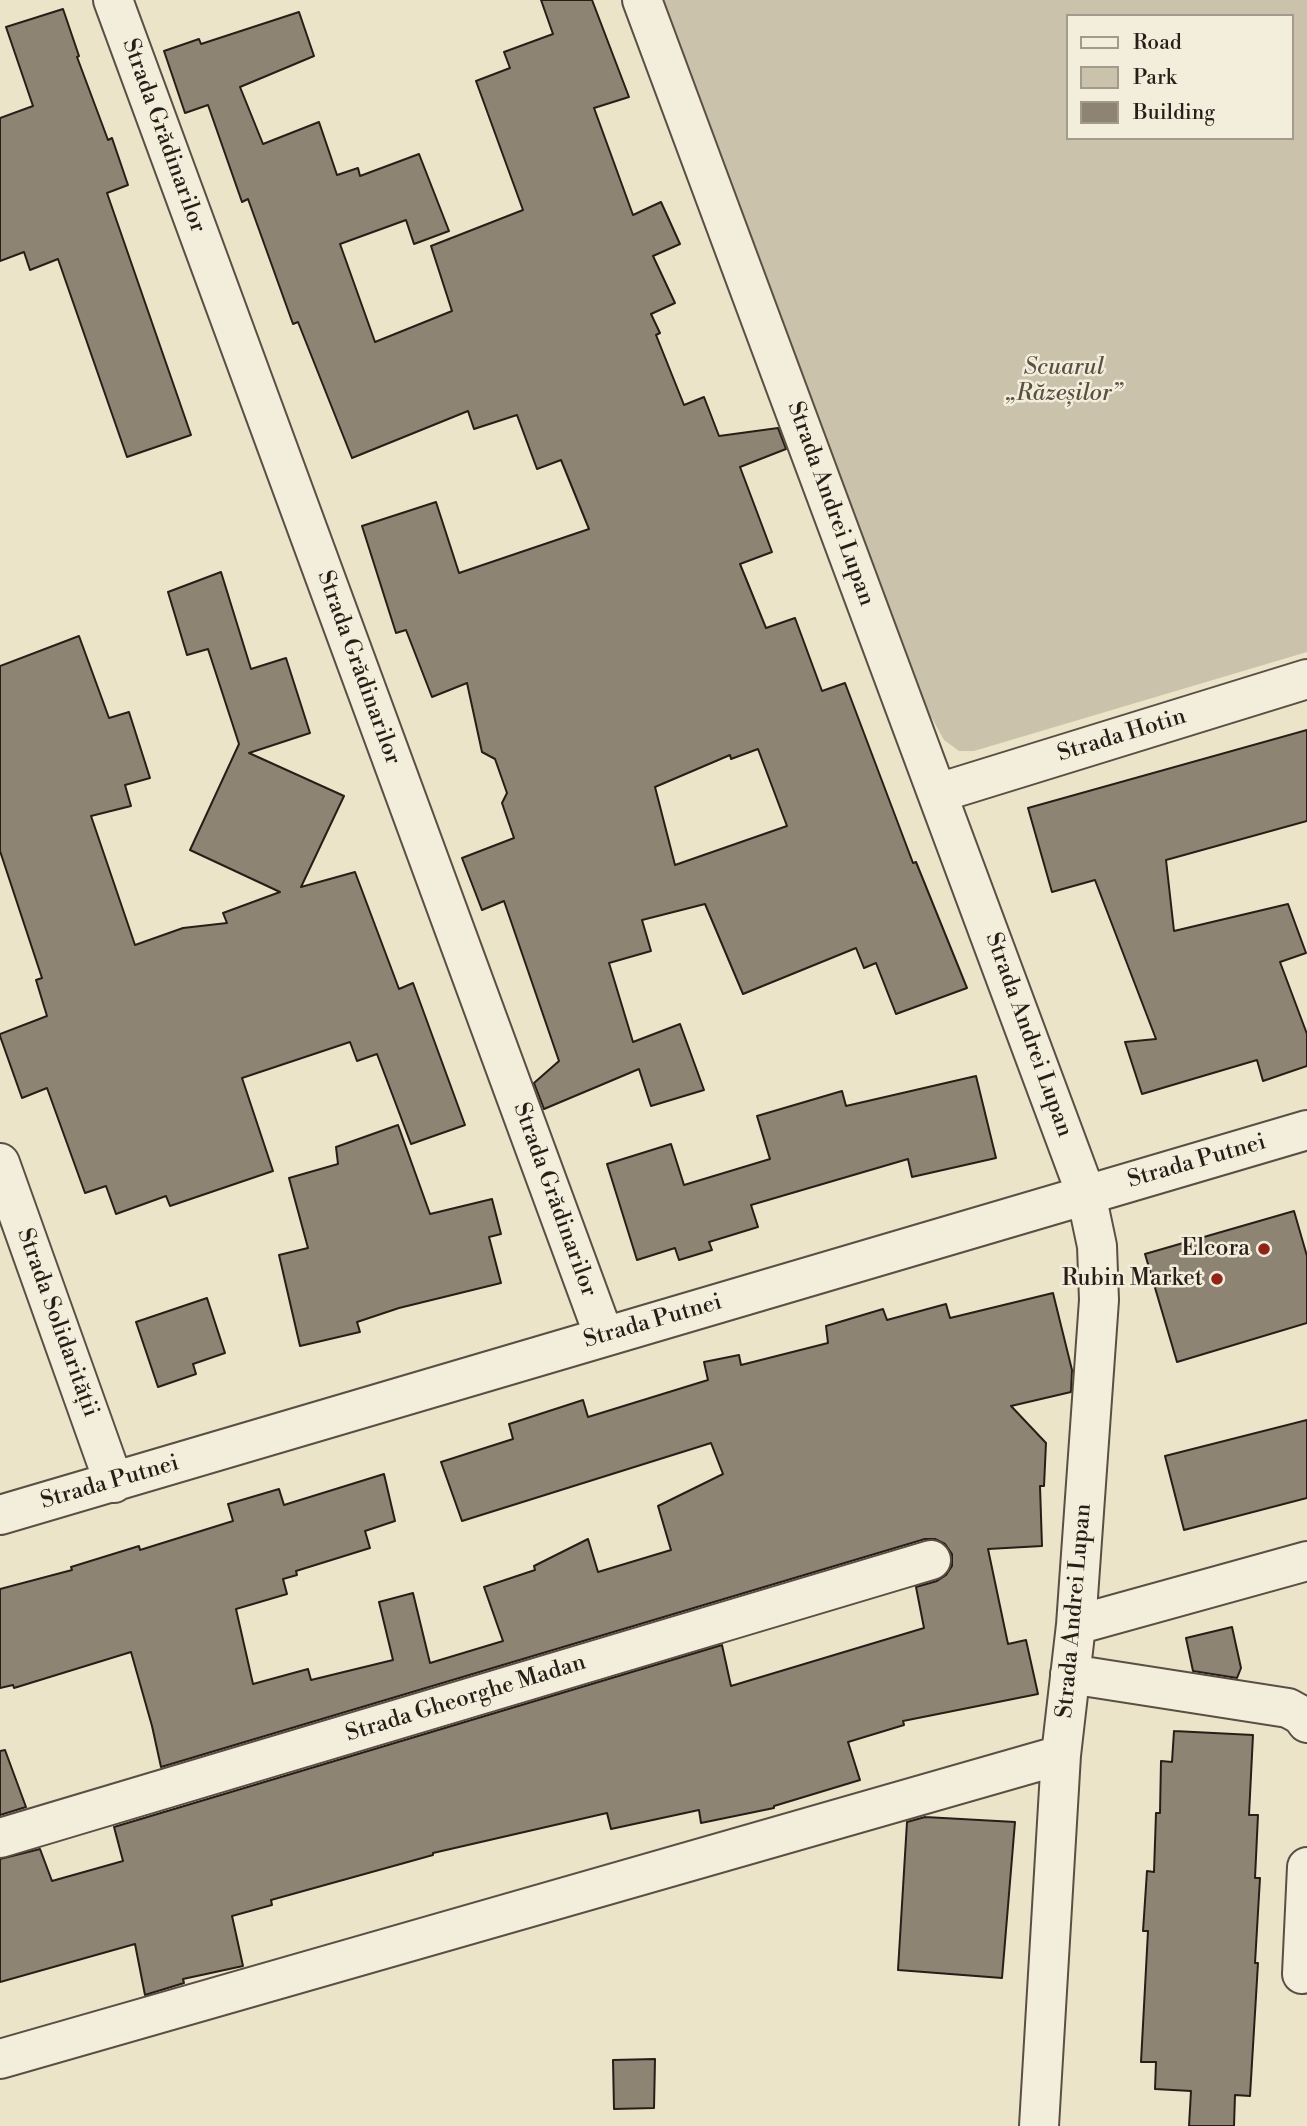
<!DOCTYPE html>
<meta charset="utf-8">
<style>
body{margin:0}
#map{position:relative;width:1307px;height:2126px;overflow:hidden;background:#ece4c9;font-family:"Libre Bodoni",serif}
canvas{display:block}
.legend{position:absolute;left:1066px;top:14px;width:228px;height:126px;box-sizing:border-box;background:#f3eddc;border:2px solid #a29a8d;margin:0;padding:9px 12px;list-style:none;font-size:21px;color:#291d17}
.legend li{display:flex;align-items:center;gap:14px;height:35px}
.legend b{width:35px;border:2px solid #a29a8d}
</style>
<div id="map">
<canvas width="1307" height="2126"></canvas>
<ul class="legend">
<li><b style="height:9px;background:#f3eddc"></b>Road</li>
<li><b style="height:19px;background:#cbc2ab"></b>Park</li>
<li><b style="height:19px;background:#8e8474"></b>Building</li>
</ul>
</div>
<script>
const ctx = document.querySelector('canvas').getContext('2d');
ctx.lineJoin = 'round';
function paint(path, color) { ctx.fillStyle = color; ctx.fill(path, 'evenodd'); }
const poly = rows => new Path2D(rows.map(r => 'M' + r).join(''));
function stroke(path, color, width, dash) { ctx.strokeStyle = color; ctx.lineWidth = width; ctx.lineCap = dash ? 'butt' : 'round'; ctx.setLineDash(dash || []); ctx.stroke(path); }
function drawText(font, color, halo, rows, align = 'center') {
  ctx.font = font + ' "Libre Bodoni",serif'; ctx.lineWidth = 5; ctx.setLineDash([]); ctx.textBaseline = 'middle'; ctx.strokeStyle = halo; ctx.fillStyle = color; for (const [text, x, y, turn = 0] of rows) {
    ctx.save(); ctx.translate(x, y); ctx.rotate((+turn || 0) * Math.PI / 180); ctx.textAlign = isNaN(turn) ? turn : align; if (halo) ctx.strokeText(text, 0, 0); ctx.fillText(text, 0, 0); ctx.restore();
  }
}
paint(poly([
 [662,0,1307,0,1307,652,974,751,959,751,944,740,929,713],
 [1067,16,1291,16,1291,138,1067,138]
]), '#cbc2ab');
const building = poly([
 [541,0,592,0,629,97,594,108,633,215,661,202,680,244,653,256,675,303,651,314,660,333,656,335,684,405,704,397,719,436,778,428,786,449,740,467,772,552,740,564,766,628,795,618,822,691,845,683,913,863,916,862,967,988,896,1014,876,963,864,968,856,948,743,994,705,904,642,920,651,951,609,963,633,1042,680,1024,704,1090,651,1106,639,1069,544,1109,534,1083,559,1061,504,901,482,910,462,858,514,838,502,803,507,793,495,759,482,752,467,683,432,697,406,630,396,633,362,526,436,502,459,573,589,529,561,460,537,469,517,415,474,429,468,411,352,458,298,322,293,324,248,199,242,202,208,105,185,113,164,51,199,39,201,44,299,12,314,56,240,87,263,144,319,122,337,175,358,168,360,176,419,154,449,231,414,244,406,220,340,244,375,342,452,311,431,246,523,210,476,81,510,68,504,52,553,34,541,0],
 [758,749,787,826,675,865,655,787,730,755,731,759,758,749],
 [63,9,79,56,77,57,108,140,112,138,128,185,107,193,191,435,127,457,58,259,30,270,24,252,0,261,0,118,33,106,6,27,63,9],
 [221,572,251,669,286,658,310,733,249,753,344,796,301,887,355,872,399,989,413,983,465,1125,411,1144,377,1054,357,1061,350,1042,242,1078,273,1171,170,1206,166,1196,116,1214,106,1186,85,1193,47,1088,22,1098,0,1036,0,1034,47,1016,36,980,42,978,0,851,0,666,79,636,109,718,129,712,150,778,125,785,131,806,91,816,135,945,183,928,227,923,223,913,280,892,190,850,239,744,208,649,187,655,168,592,221,572],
 [1307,730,1307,821,1166,860,1174,931,1288,904,1306,953,1280,962,1307,1034,1307,1066,1263,1081,1257,1060,1142,1094,1125,1042,1156,1039,1095,880,1052,892,1028,808,1307,730],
 [976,1076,996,1158,912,1177,908,1159,751,1205,758,1227,709,1242,712,1250,679,1260,675,1248,637,1260,607,1164,671,1144,684,1185,770,1159,757,1116,842,1091,846,1106,976,1076],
 [398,1125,430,1214,492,1199,501,1234,489,1237,501,1283,399,1308,357,1322,360,1332,300,1346,279,1255,308,1248,289,1178,338,1164,336,1147,398,1125],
 [1294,1211,1307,1256,1307,1323,1177,1362,1145,1254,1294,1211],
 [1053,1293,1072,1370,1071,1392,1011,1406,1046,1443,1044,1486,1040,1486,1042,1546,988,1549,1008,1644,1026,1640,1038,1694,903,1721,904,1725,848,1742,860,1780,774,1806,774,1808,701,1823,699,1810,611,1829,607,1813,433,1853,433,1855,271,1900,272,1905,232,1916,243,1966,183,1979,184,1983,145,1995,135,1944,0,1982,0,1859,40,1849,52,1881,123,1861,114,1827,722,1645,731,1686,924,1628,916,1587,937,1581,946,1575,952,1566,952,1554,945,1544,935,1539,925,1539,161,1767,152,1726,131,1652,14,1688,13,1685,0,1688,0,1589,72,1570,71,1567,139,1546,140,1550,233,1521,228,1504,279,1489,284,1505,384,1474,395,1521,365,1531,370,1548,296,1571,297,1575,283,1579,287,1594,236,1609,253,1684,308,1669,311,1680,393,1660,379,1602,413,1593,430,1663,503,1641,484,1587,535,1570,534,1566,588,1539,598,1572,671,1550,658,1506,723,1474,711,1443,462,1521,441,1462,513,1439,509,1424,583,1400,588,1417,708,1380,704,1362,739,1355,741,1365,828,1343,826,1326,883,1309,887,1320,946,1304,950,1318,1053,1293],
 [207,1298,225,1353,193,1364,196,1374,158,1387,136,1322,207,1298],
 [1307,1420,1307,1498,1184,1530,1165,1456,1307,1420],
 [1232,1627,1241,1668,1237,1678,1193,1671,1186,1638,1232,1627],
 [1174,1731,1253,1735,1249,1815,1258,1815,1255,1878,1260,1878,1255,1963,1258,1963,1250,2096,1235,2095,1234,2126,1189,2126,1191,2091,1155,2089,1156,2062,1141,2062,1148,1931,1143,1931,1147,1871,1154,1872,1156,1813,1160,1813,1161,1761,1172,1762,1174,1731],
 [5,1750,26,1807,0,1815,0,1751,5,1750],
 [925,1817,1015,1822,1002,1978,898,1970,907,1822,925,1817],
 [655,2059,654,2108,614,2109,613,2060,655,2059]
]);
paint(building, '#8e8474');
stroke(building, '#291d17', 2);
const minor = poly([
 [113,0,604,1336],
 [642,0,1086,1194,1097,1246,1099,1300,1076,1625,1061,1755,1039,2126],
 [938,793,1307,679],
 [0,1163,114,1483],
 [0,1515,1307,1130],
 [1076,1625,1307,1561],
 [1070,1674,1288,1708,1301,1715,1307,1723],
 [0,1838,931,1560],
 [1302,1974,1307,1867],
 [0,2059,1061,1755]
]);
stroke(minor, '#5a4f44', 42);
stroke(minor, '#f3eddc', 38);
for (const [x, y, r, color] of [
 [1264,1249,7,"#8f2418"],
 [1217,1279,7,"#8f2418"]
]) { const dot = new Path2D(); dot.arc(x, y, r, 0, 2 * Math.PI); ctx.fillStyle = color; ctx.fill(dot); stroke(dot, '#f3eddc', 2.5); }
drawText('23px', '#291d17', '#f3eddc', [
 ["Strada Grădinarilor",163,136,70],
 ["Strada Andrei Lupan",830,504,70],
 ["Strada Grădinarilor",358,668,70],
 ["Strada Hotin",1122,736,-17],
 ["Strada Andrei Lupan",1028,1035,70],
 ["Strada Putnei",1197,1162,-16],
 ["Strada Grădinarilor",554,1200,70],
 ["Strada Putnei",653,1322,-16],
 ["Strada Solidarității",57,1323,70],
 ["Strada Putnei",110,1483,-16],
 ["Strada Andrei Lupan",1075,1611,-85],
 ["Strada Gheorghe Madan",466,1699,-17]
]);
drawText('italic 23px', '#5a4f43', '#f3eddc', [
 ["Scuarul",1064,368],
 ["„Răzeșilor”",1064,394]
]);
drawText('23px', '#291d17', '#f3eddc', [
 ["Elcora",1250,1249],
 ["Rubin Market",1203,1279]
], 'right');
</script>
